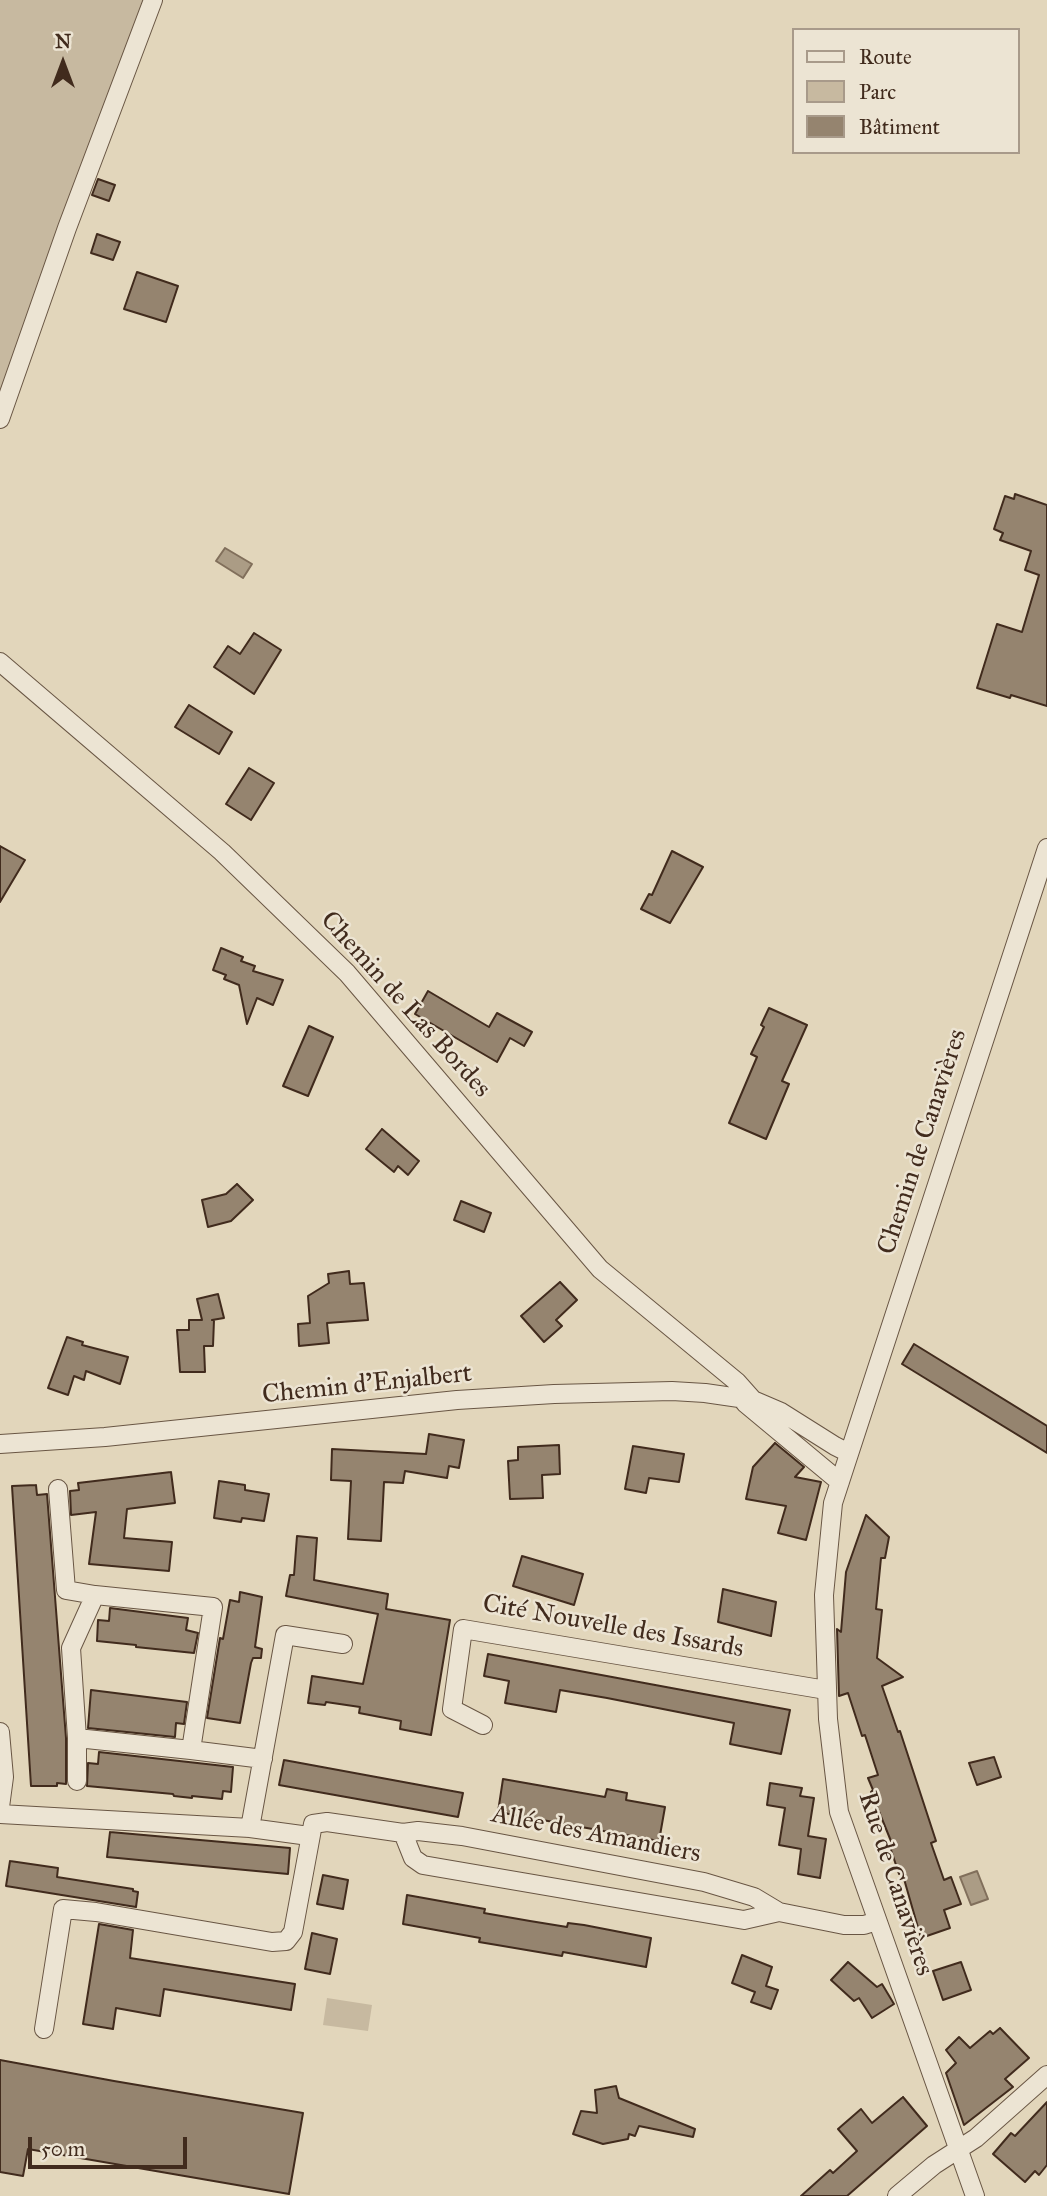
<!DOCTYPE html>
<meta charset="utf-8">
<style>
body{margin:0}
#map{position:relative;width:1047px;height:2196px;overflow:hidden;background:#e2d6bb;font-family:"IM FELL Great Primer",serif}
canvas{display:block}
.legend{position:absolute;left:792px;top:28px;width:228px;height:126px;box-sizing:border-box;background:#ece4d3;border:2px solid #a89a8a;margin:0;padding:9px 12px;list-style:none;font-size:21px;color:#412b1d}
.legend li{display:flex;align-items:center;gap:14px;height:35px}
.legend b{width:35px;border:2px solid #a89a8a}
.north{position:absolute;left:28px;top:28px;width:70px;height:70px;-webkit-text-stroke:5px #ece4d3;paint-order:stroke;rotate:0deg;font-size:19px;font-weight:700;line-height:28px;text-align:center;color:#412b1d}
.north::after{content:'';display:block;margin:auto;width:24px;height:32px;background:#412b1d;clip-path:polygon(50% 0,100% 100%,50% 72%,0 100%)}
.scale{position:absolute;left:28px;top:2137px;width:159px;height:32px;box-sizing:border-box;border:4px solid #412b1d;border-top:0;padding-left:9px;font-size:21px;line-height:24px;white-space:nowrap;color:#412b1d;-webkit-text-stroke:5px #ece4d3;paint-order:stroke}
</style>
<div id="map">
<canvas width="1047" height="2196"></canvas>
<ul class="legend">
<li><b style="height:9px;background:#ece4d3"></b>Route</li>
<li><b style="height:19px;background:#c7b9a0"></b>Parc</li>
<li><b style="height:19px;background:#95846f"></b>Bâtiment</li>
</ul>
<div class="north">N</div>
<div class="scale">50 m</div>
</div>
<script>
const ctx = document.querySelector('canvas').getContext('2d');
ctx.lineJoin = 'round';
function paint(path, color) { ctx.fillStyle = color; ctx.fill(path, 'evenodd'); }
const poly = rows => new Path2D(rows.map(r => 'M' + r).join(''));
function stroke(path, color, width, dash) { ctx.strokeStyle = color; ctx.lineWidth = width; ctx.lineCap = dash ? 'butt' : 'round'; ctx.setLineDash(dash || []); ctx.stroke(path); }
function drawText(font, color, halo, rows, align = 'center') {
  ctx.font = font + ' "IM FELL Great Primer",serif'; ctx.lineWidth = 5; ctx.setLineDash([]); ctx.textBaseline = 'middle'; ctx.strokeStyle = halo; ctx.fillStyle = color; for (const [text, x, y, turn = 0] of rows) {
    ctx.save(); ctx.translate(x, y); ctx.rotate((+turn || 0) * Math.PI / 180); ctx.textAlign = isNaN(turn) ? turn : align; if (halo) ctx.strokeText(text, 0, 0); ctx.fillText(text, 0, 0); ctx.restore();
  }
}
paint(poly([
 [0,0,153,0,0,419],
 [327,1998,372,2005,368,2031,323,2025]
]), '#c7b9a0');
const water = poly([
 [225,548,252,564,243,578,216,561,225,548],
 [977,1871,988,1899,971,1905,960,1877,977,1871]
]);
paint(water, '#ab9c85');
stroke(water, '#816f5b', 2);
const building = poly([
 [98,179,115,185,109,201,92,195,98,179],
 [97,234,120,242,113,260,91,253,97,234],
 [137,272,178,286,166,322,124,309,137,272],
 [1015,494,1047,505,1047,706,1011,695,1010,698,977,688,997,624,1022,632,1039,575,1025,570,1031,551,1000,540,1003,533,994,529,1005,496,1014,499,1015,494],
 [254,633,281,650,254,694,214,667,228,646,240,654,254,633],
 [189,705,232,732,219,754,175,727,189,705],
 [249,768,274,783,251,820,226,804,249,768],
 [0,846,25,860,0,902,0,846],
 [672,851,703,867,670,923,641,909,649,894,652,895,672,851],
 [221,948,243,957,241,961,255,966,253,971,283,980,273,1005,257,998,247,1024,239,985,224,979,226,975,213,970,221,948],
 [428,991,489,1027,497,1013,532,1032,524,1046,510,1038,497,1062,415,1014,428,991],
 [769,1008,807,1025,782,1081,789,1084,766,1139,729,1123,757,1057,751,1054,764,1027,761,1025,769,1008],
 [309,1026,333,1037,308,1096,283,1086,309,1026],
 [382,1129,419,1161,408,1175,398,1166,394,1172,366,1149,382,1129],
 [237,1184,253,1200,231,1221,208,1227,202,1200,226,1194,237,1184],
 [461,1201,491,1213,484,1232,454,1220,461,1201],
 [349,1271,350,1284,364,1283,368,1320,327,1323,329,1343,299,1346,298,1324,310,1323,308,1296,329,1283,328,1274,349,1271],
 [560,1282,577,1300,556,1320,562,1326,544,1342,521,1316,560,1282],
 [218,1294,224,1318,212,1320,214,1320,213,1346,204,1346,205,1372,180,1372,177,1330,189,1330,189,1320,202,1320,197,1299,218,1294],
 [67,1337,83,1342,82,1345,128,1357,120,1384,86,1371,84,1380,74,1376,68,1395,48,1388,67,1337],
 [914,1344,1047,1426,1047,1453,902,1364,914,1344],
 [429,1434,464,1440,459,1468,449,1466,447,1478,405,1471,403,1483,384,1482,381,1541,348,1539,351,1481,331,1480,332,1449,426,1454,429,1434],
 [775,1443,804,1467,795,1477,821,1482,806,1540,778,1533,786,1506,746,1499,753,1467,775,1443],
 [559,1445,560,1474,542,1475,543,1498,510,1499,508,1461,518,1460,518,1447,559,1445],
 [633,1446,684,1454,679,1482,649,1478,646,1493,625,1489,633,1446],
 [171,1472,175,1503,127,1509,124,1538,172,1542,169,1571,89,1564,96,1512,71,1515,70,1491,79,1490,78,1483,171,1472],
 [219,1481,245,1485,245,1490,269,1494,264,1521,242,1518,241,1522,214,1518,219,1481],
 [36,1485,37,1495,47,1494,66,1738,66,1784,57,1783,57,1786,31,1786,12,1486,36,1485],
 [866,1515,889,1537,885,1558,881,1558,876,1609,882,1610,877,1658,903,1677,882,1686,898,1732,900,1731,936,1841,931,1843,944,1880,951,1877,961,1904,944,1910,950,1928,921,1938,902,1872,899,1874,890,1847,893,1846,871,1792,873,1790,868,1778,878,1775,865,1735,862,1736,848,1693,839,1696,837,1629,841,1632,846,1572,866,1515],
 [297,1536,317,1538,314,1580,388,1594,386,1609,450,1620,431,1735,400,1729,401,1721,359,1713,360,1707,326,1702,325,1705,308,1703,312,1676,363,1684,378,1614,286,1596,290,1575,294,1575,297,1536],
 [522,1556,583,1574,574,1605,513,1586,522,1556],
 [723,1589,776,1602,771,1636,718,1622,723,1589],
 [240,1592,262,1597,255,1647,262,1649,261,1658,253,1658,251,1663,240,1723,207,1718,220,1638,223,1639,230,1600,239,1602,240,1592],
 [110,1608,188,1618,186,1630,198,1633,194,1653,136,1647,136,1645,97,1641,98,1620,109,1621,110,1608],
 [488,1654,790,1710,781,1754,730,1744,734,1723,607,1698,560,1690,556,1712,505,1703,509,1681,484,1676,488,1654],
 [91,1690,187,1702,184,1724,176,1723,175,1737,88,1728,91,1690],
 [99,1752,233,1767,231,1792,223,1791,222,1799,192,1796,192,1798,174,1796,173,1794,87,1786,88,1763,98,1764,99,1752],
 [994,1757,1001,1777,977,1785,969,1763,994,1757],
 [284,1760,463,1793,458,1817,279,1785,284,1760],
 [503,1779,605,1797,607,1789,627,1793,626,1800,665,1807,659,1841,498,1812,503,1779],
 [770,1783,802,1788,800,1796,814,1798,808,1836,826,1839,820,1878,798,1874,801,1849,779,1845,785,1808,767,1805,770,1783],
 [110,1832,290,1848,288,1874,107,1857,110,1832],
 [10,1861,58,1868,57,1877,133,1889,133,1891,138,1892,136,1907,6,1886,10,1861],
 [323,1875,348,1880,343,1909,317,1904,323,1875],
 [407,1895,485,1909,484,1913,530,1921,567,1927,568,1923,584,1925,651,1938,646,1967,563,1952,562,1956,497,1945,479,1942,480,1938,403,1924,407,1895],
 [99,1924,133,1930,130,1958,295,1984,291,2010,164,1989,160,2016,116,2008,113,2029,83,2024,99,1924],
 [312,1933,337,1939,330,1974,305,1969,312,1933],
 [742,1955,772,1967,766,1986,778,1990,771,2009,751,2002,755,1992,732,1983,742,1955],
 [848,1962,877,1987,882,1984,894,2004,872,2018,859,1998,854,2001,831,1980,848,1962],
 [961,1962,971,1990,943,2000,933,1971,961,1962],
 [1000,2028,1029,2058,1005,2079,1013,2087,964,2125,946,2073,956,2063,946,2050,959,2037,970,2048,990,2031,993,2034,1000,2028],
 [0,2060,114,2081,303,2113,289,2194,28,2149,23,2176,0,2172,0,2060],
 [616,2086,619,2098,695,2129,693,2137,639,2126,635,2136,629,2134,628,2139,603,2144,573,2134,581,2111,597,2113,595,2090,616,2086],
 [903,2097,927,2126,847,2196,801,2196,830,2170,833,2173,857,2151,838,2129,861,2109,872,2123,903,2097],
 [1047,2102,1047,2165,1039,2175,1035,2171,1025,2182,993,2154,1011,2133,1015,2136,1047,2102]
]);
paint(building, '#95846f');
stroke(building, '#412b1d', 2);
const street = poly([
 [0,419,67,228,153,0],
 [0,662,222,852,347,973,600,1269,737,1382,753,1400],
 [745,1403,840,1482],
 [0,1444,105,1437,457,1400,554,1394,672,1391,705,1393,753,1400,781,1412,835,1446,849,1453],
 [58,1489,66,1590,95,1595],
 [483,1725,452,1709,463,1629,826,1690],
 [0,1732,4,1777,0,1807],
 [77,1738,77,1781],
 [191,1750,213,1607,95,1595,71,1648,77,1738,191,1750,263,1759],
 [0,1814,250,1828,309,1836],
 [250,1828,285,1635,343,1644],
 [403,1833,413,1858,423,1865,744,1920,779,1912],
 [44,2029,63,1909,96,1912,272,1942,286,1941,293,1932,313,1824,327,1822,403,1833,418,1831,462,1836,704,1882,754,1897,779,1912,844,1925,864,1925,877,1921],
 [897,2196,934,2165,976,2138,1047,2075],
 [975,2196,839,1812,828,1719,824,1595,833,1503,1047,848]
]);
stroke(street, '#695644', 20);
stroke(street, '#ece4d3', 18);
drawText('26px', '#412b1d', '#ece4d3', [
 ["Chemin de Las Bordes",405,1005,48],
 ["Chemin de Canavières",923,1142,-72],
 ["Chemin d'Enjalbert",367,1385,-6],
 ["Cité Nouvelle des Issards",613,1627,10],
 ["Allée des Amandiers",596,1835,11],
 ["Rue de Canavières",895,1884,72]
]);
</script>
